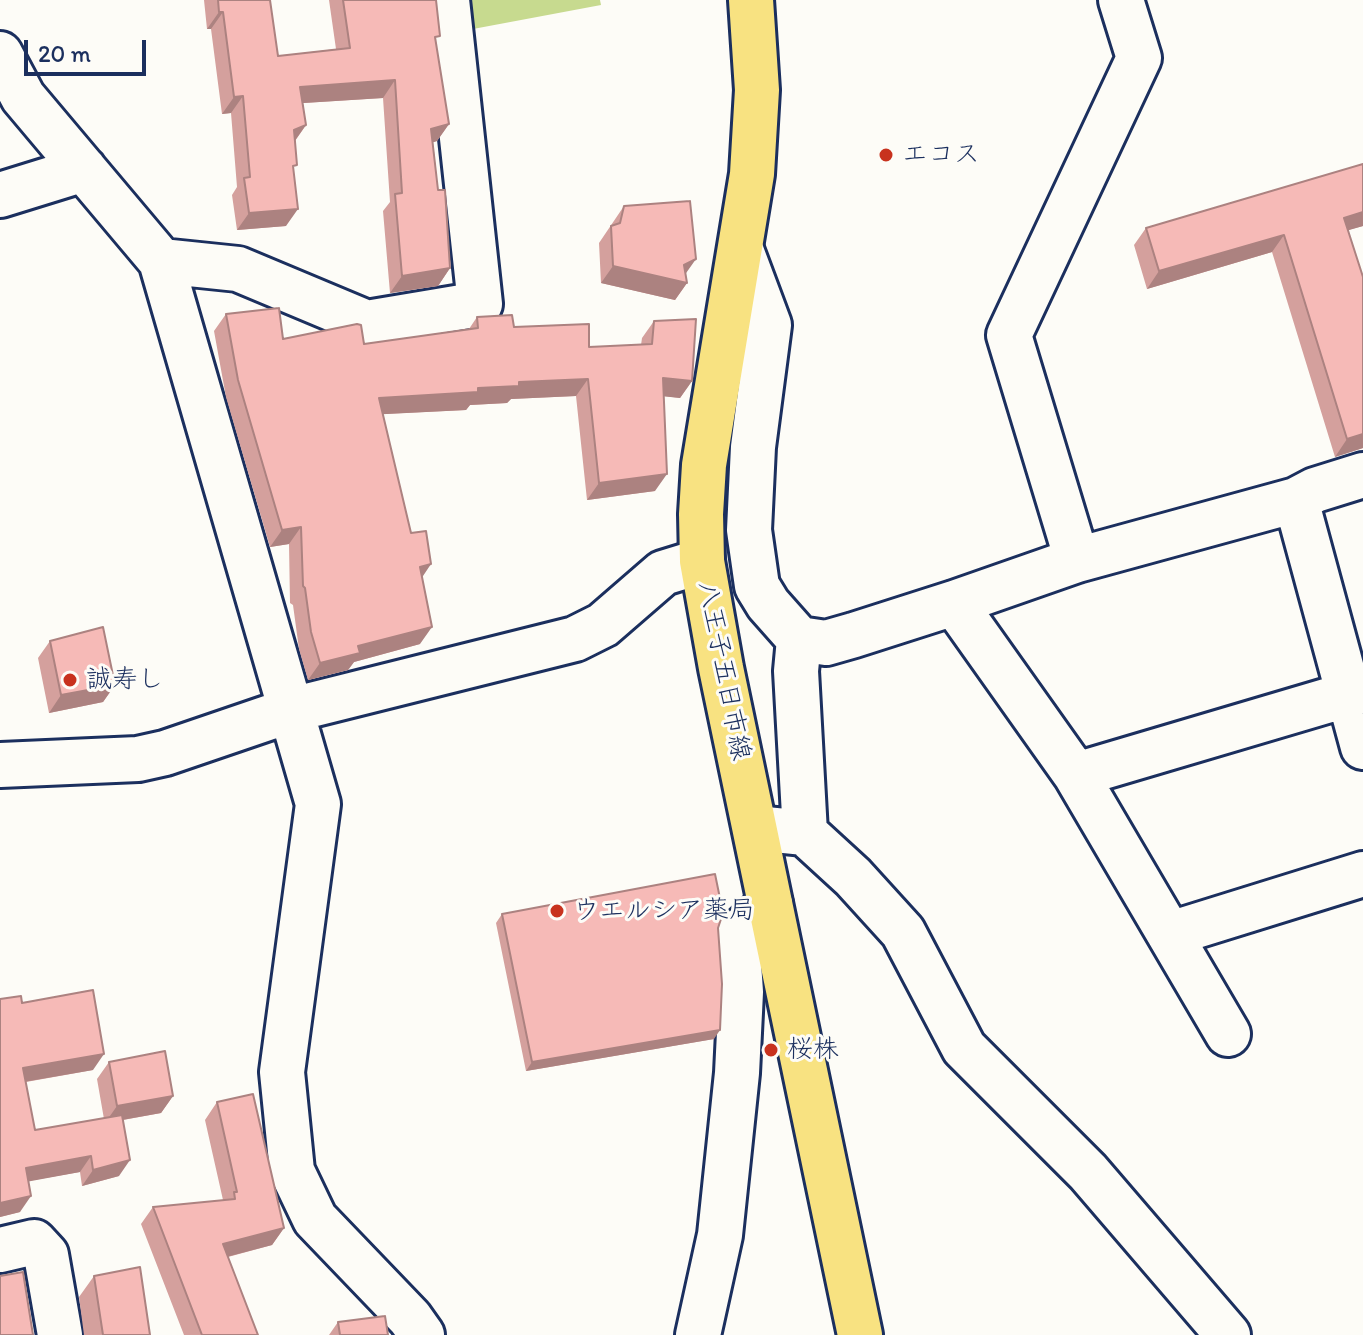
<!DOCTYPE html>
<meta charset="utf-8">
<style>
body{margin:0}
#map{position:relative;width:1363px;height:1335px;overflow:hidden;background:#fdfcf7;font-family:Itim,sans-serif}
canvas{display:block}
.scale{position:absolute;left:24px;top:40px;width:122px;height:36px;box-sizing:border-box;border:4px solid #1b2f5e;border-top:0;padding-left:10px;font-size:24px;line-height:28px;white-space:nowrap;color:#1b2f5e;-webkit-text-stroke:6px #fdfcf7;paint-order:stroke}
</style>
<div id="map">
<canvas width="1363" height="1335"></canvas>
<div class="scale">20 m</div>
</div>
<script>
const ctx = document.querySelector('canvas').getContext('2d');
ctx.lineJoin = 'round';
function paint(path, color) { ctx.fillStyle = color; ctx.fill(path, 'evenodd'); }
const poly = rows => new Path2D(rows.map(r => 'M' + r).join(''));
function stroke(path, color, width, dash) { ctx.strokeStyle = color; ctx.lineWidth = width; ctx.lineCap = dash ? 'butt' : 'round'; ctx.setLineDash(dash || []); ctx.stroke(path); }
function drawText(font, color, halo, rows, align = 'center') {
  ctx.font = font + ' Itim,"Klee One",sans-serif'; ctx.lineWidth = 6; ctx.setLineDash([]); ctx.textBaseline = 'middle'; ctx.strokeStyle = halo; ctx.fillStyle = color; for (const [text, x, y, turn = 0] of rows) {
    ctx.save(); ctx.translate(x, y); ctx.rotate((+turn || 0) * Math.PI / 180); ctx.textAlign = isNaN(turn) ? turn : align; if (halo) ctx.strokeText(text, 0, 0); ctx.fillText(text, 0, 0); ctx.restore();
  }
}
paint(poly([
 [472,0,600,0,601,5,473,29]
]), '#c7da8f');
const minor = poly([
 [0,54,23,97,161,261,318,804,282,1072,292,1171,315,1219,410,1318,422,1335],
 [0,195,84,169],
 [741,250,769,325,753,447,749,530,757,586,768,604,799,639,826,643,854,635,954,603,1077,560,1296,500,1315,490,1363,475],
 [161,261,238,269,367,323,480,304,447,0],
 [1296,500,1363,747],
 [1077,560,1009,335,1139,58,1121,0],
 [954,603,1076,775,1228,1034],
 [799,639,796,671,805,833],
 [0,765,138,759,165,753,291,710,575,639,603,625,663,573,702,561],
 [1076,775,1363,690],
 [755,828,805,833,853,877,903,932,964,1048,1088,1172,1228,1335],
 [1170,934,1363,874],
 [0,1250,34,1242,46,1255,60,1335],
 [698,1335,720,1235,737,1073,741,992,737,935,770,904]
]);
const major = poly([
 [751,0,757,90,752,174,704,465,701,514,702,561,721,668,860,1335]
]);
stroke(minor, '#1b2f5e', 50);
stroke(major, '#1b2f5e', 50);
stroke(minor, '#fdfcf7', 44);
stroke(major, '#f8e281', 44);
paint(poly([
 [204,0,270,0,278,56,336,49,329,0,436,0,436,42,449,124,437,141,433,142,438,190,450,268,438,286,390,293,383,211,390,202,383,98,303,103,306,125,295,141,293,170,286,226,237,230,232,195,237,187,231,113,222,114,211,29,207,29],
 [1363,164,1363,226,1348,230,1363,448,1335,457,1272,252,1147,289,1134,245,1146,228],
 [624,206,685,273,687,283,675,300,601,283,599,243],
 [226,314,283,339,364,344,469,329,477,317,589,347,641,345,642,338,654,321,692,381,680,398,664,396,655,491,587,500,576,396,511,399,507,403,470,405,466,410,383,414,422,578,420,644,354,662,348,670,308,680,299,649,293,605,290,603,289,544,270,547,226,397,214,331],
 [50,641,115,685,103,702,49,713,38,658],
 [502,914,718,928,714,1039,526,1071,496,923],
 [0,999,22,1003,93,1070,26,1082,35,1130,104,1119,97,1079,109,1062,173,1096,161,1113,123,1120,119,1176,82,1186,80,1172,28,1181,20,1212,0,1217],
 [217,1102,284,1228,272,1245,228,1257,258,1335,184,1335,141,1224,153,1207,223,1200,205,1120],
 [94,1276,150,1335,84,1335,79,1297],
 [338,1322,388,1335,329,1335]
]), '#d4a09d');
paint(poly([
 [219,12,223,12,211,29,207,29],
 [395,80,383,98,288,104,300,87],
 [243,96,231,113,222,114,234,97],
 [449,124,437,141,419,147,431,129],
 [306,125,294,142,294,130],
 [298,209,286,226,237,230,249,213],
 [1363,212,1363,226,1332,235,1344,218],
 [1284,235,1272,252,1147,289,1159,271],
 [696,259,684,276,687,283,675,300,601,283,613,266,684,265],
 [450,268,438,286,390,293,402,276],
 [663,378,692,381,680,398,651,395],
 [588,379,576,396,511,399,507,403,470,405,466,410,367,415,379,398,478,388,519,382],
 [1363,434,1363,448,1335,457,1347,439],
 [667,474,655,491,587,500,599,483],
 [301,527,289,544,270,547,282,530],
 [431,564,419,582,420,567],
 [432,627,420,644,354,662,348,670,308,680,320,663,358,646],
 [115,685,103,702,49,713,61,695],
 [720,1030,714,1039,526,1071,532,1062],
 [104,1054,93,1070,12,1084,23,1068],
 [173,1096,161,1113,105,1123,117,1106],
 [91,1156,80,1172,15,1184,26,1168],
 [130,1160,119,1176,82,1186,93,1170],
 [31,1196,20,1212,0,1217,0,1203],
 [284,1228,272,1245,211,1261,223,1244]
]), '#ac8280');
const building = poly([
 [218,0,270,0,278,56,350,48,343,0,436,0,440,36,435,37,449,124,431,129,438,190,445,190,450,268,402,276,395,194,402,193,395,80,300,87,306,125,294,130,297,165,293,166,298,209,249,213,244,178,250,177,243,96,234,97,223,12,219,12,218,0],
 [1363,164,1363,212,1344,218,1363,277,1363,434,1347,439,1284,235,1159,271,1146,228,1363,164],
 [690,201,696,259,684,265,687,283,613,266,611,226,620,223,624,206,690,201],
 [279,308,283,339,357,324,361,325,364,344,478,328,477,317,512,315,514,327,589,324,589,347,652,344,654,321,696,319,692,381,663,378,667,474,599,483,588,379,519,382,519,386,478,388,478,392,379,398,411,533,426,531,431,564,420,567,432,627,358,646,360,653,320,663,311,632,305,588,303,586,301,527,282,530,238,380,226,314,279,308],
 [103,627,115,685,61,695,50,641,103,627],
 [715,874,723,913,718,928,722,984,720,1030,532,1062,502,914,715,874],
 [93,990,104,1054,23,1068,35,1130,122,1115,130,1160,93,1170,91,1156,26,1168,31,1196,0,1203,0,999,21,996,22,1003,93,990],
 [165,1051,173,1096,117,1106,109,1062,165,1051],
 [253,1094,284,1228,223,1244,258,1335,202,1335,153,1207,235,1199,234,1192,237,1192,217,1102,253,1094],
 [140,1267,150,1335,103,1335,94,1276,140,1267],
 [23,1272,33,1335,0,1335,0,1276,23,1272],
 [385,1316,388,1335,340,1335,338,1322,385,1316]
]);
paint(building, '#f6bab7');
stroke(building, '#ac8280', 2);
for (const [x, y, r, color] of [
 [886,155,8,"#c8321e"],
 [70,680,8,"#c8321e"],
 [557,911,8,"#c8321e"],
 [771,1050,8,"#c8321e"]
]) { const dot = new Path2D(); dot.arc(x, y, r, 0, 2 * Math.PI); ctx.fillStyle = color; ctx.fill(dot); stroke(dot, '#fdfcf7', 3); }
drawText('26px', '#1b2f5e', '#fdfcf7', [
 ["エコス",902,155],
 ["誠寿し",86,680],
 ["ウエルシア薬局",573,911],
 ["桜株",787,1050]
], 'left');
drawText('26px', '#1b2f5e', '#fdfcf7', [
 ["八王子五日市線",723,671,79]
]);
</script>
